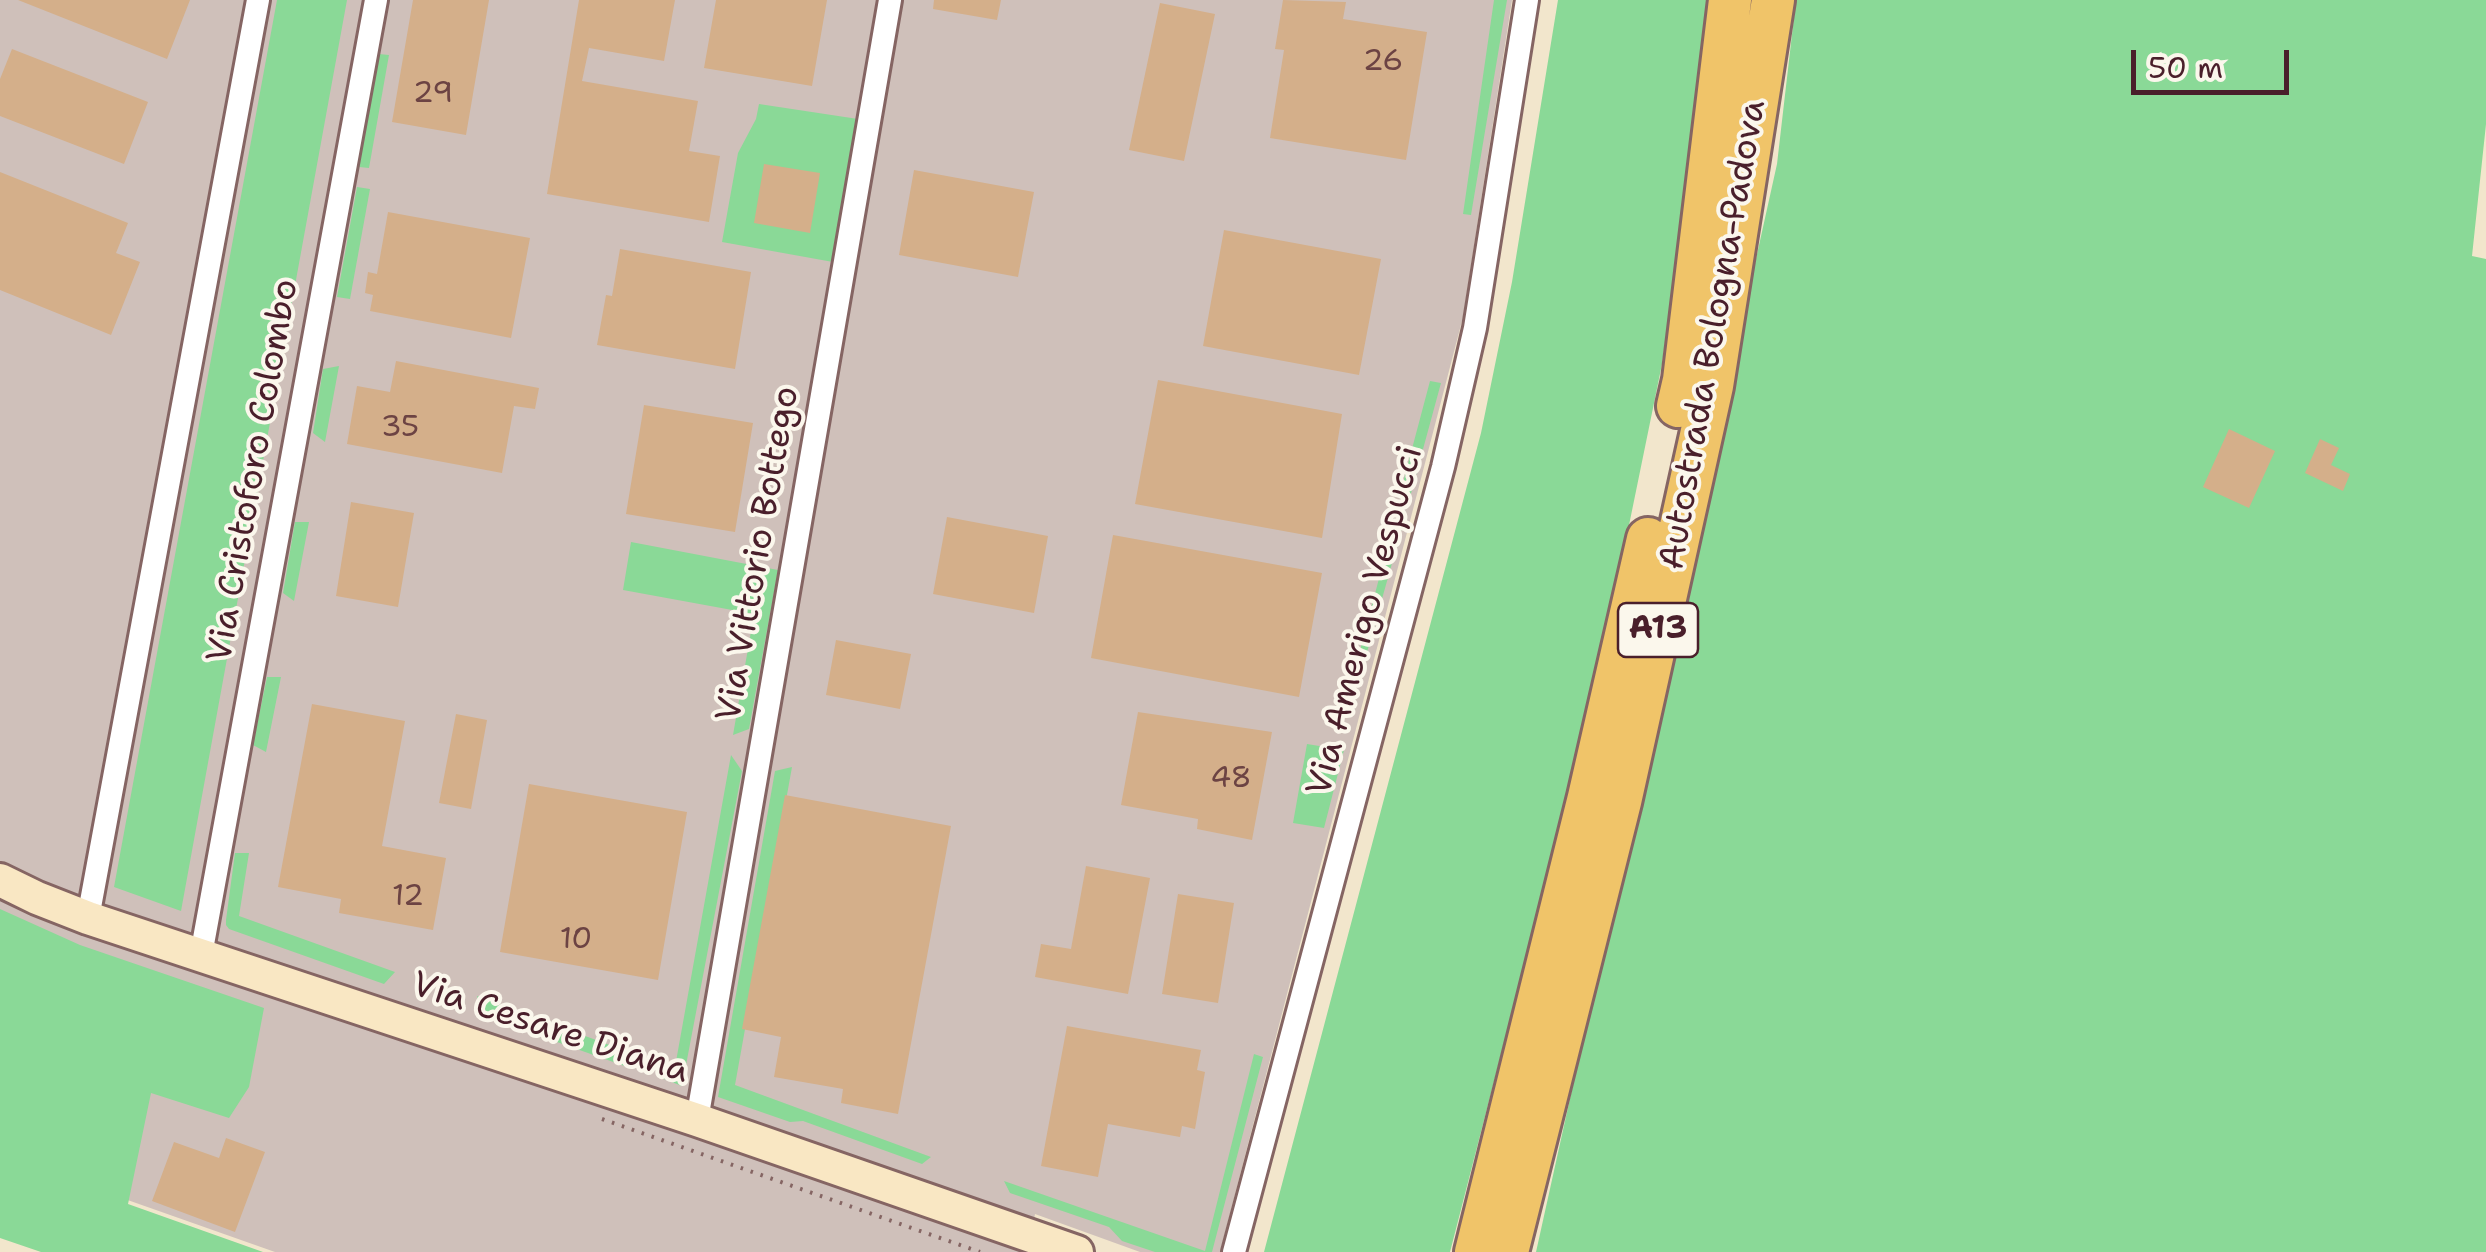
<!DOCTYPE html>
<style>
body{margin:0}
#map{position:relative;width:2486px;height:1252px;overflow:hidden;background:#f2e6cc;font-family:"Shantell Sans",sans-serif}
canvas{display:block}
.scale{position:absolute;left:2131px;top:50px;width:158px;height:45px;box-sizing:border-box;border:5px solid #4a1f2b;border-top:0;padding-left:12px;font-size:30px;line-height:35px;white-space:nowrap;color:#4a1f2b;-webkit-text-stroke:8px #fbf7ec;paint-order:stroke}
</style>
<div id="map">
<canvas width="2486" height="1252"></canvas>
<div class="scale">50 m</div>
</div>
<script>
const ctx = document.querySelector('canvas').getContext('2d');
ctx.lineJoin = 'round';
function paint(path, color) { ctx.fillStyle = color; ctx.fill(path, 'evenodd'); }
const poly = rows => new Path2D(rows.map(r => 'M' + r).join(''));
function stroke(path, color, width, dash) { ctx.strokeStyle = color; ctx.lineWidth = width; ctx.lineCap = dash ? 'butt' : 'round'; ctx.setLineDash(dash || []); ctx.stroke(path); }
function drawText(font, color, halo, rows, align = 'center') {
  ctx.font = font + ' "Shantell Sans",sans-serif'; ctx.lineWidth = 8; ctx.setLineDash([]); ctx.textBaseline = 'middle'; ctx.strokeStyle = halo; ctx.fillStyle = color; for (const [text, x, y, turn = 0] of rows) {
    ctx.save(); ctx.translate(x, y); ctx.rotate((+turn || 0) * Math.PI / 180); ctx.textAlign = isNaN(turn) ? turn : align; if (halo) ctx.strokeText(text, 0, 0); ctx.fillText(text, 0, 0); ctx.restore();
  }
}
paint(poly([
 [0,0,1512,0,1463,317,1220,1252,1140,1252,1035,1214,1029,1252,275,1252,0,1155]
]), '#cfc0ba');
paint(poly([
 [277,0,347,0,181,911,114,887],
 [1494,0,1507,0,1471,215,1463,214],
 [1558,0,1710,0,1698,102,1662,364,1610,618,1540,903,1450,1252,1264,1252,1481,433,1512,282],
 [1796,0,2486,0,2486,124,2472,256,2486,259,2486,1252,1536,1252,1777,164],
 [379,54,389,55,369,168,359,167],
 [759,104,858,119,833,262,722,242,738,153,756,119],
 [357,187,370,189,350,299,337,297],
 [339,366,325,442,313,433,323,369],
 [1430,381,1441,383,1410,497,1400,494],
 [295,522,309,522,294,601,283,593],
 [1394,522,1403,524,1366,656,1359,654],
 [631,542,778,570,749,729,733,735,754,614,623,590],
 [267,677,281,677,266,752,253,745],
 [1307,744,1344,750,1324,828,1293,823],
 [731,755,742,771,682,1086,659,1077,659,1063,675,1067],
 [792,767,735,1085,931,1157,922,1164,803,1121,790,1122,718,1097,775,771],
 [235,853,249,853,239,916,395,972,384,984,229,929,226,925,226,920],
 [0,909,80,945,264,1008,249,1087,229,1118,151,1093,128,1204,263,1252,41,1252,0,1238],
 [477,996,642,1057,643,1057,633,1069,481,1015],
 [1254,1054,1263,1057,1212,1252,1155,1252,1122,1241,1109,1227,1010,1193,1004,1181,1205,1251]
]), '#8ad997');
paint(poly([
 [18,0,190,0,167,59],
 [413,0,489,0,466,135,392,122],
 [579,0,675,0,664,61,589,48,582,81,698,101,689,151,720,156,709,222,547,194],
 [716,0,827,0,812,86,704,68],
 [934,0,1001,0,997,20,933,9],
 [1283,0,1346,2,1343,19,1427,32,1406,160,1270,138,1284,50,1275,49],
 [1160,3,1215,14,1184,161,1129,150],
 [12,49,148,102,124,164,0,116,0,79],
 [764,164,820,173,810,233,754,223],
 [914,170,1034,192,1018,277,899,255],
 [0,172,128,223,116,253,140,262,111,335,0,290],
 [388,212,530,238,511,338,370,311,373,295,365,293,368,272,377,274],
 [1224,230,1381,259,1359,375,1203,346],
 [620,249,751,272,735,369,597,345,606,295,612,296],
 [396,361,539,388,535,409,514,406,502,473,347,444,357,386,390,392],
 [1158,380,1342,414,1322,538,1135,504],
 [644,405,753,423,735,532,626,514],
 [2229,429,2275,451,2249,508,2203,487],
 [2320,439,2339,448,2331,465,2350,474,2343,491,2305,473],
 [351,502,414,513,398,607,336,596],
 [947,517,1048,536,1034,613,933,594],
 [1113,535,1322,573,1299,697,1091,658],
 [836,640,911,654,900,709,826,695],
 [312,704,405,721,382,846,446,858,433,930,339,913,341,899,278,887],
 [1138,712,1272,732,1252,840,1197,829,1198,819,1121,805],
 [456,714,487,720,471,809,439,803],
 [529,784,687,812,658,980,500,952],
 [785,795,951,826,898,1114,841,1103,843,1089,774,1077,781,1037,742,1029],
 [1086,866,1150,878,1128,994,1035,977,1041,944,1071,949],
 [1178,894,1234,903,1218,1003,1162,994],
 [1067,1026,1201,1050,1197,1070,1205,1072,1195,1129,1182,1126,1180,1137,1108,1124,1098,1177,1041,1166],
 [226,1138,265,1152,235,1232,152,1201,174,1142,219,1158]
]), '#d4af8a');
const street = poly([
 [88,918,258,0],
 [201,955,376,0],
 [697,1120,890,0],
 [1234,1252,1443,467,1475,328,1527,0]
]);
const secondary = poly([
 [0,880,37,898,88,918,697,1120,1077,1252]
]);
const highway = poly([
 [1678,406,1684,380,1730,0],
 [1476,1252,1589,797,1648,539],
 [1507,1252,1620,802,1712,386,1773,0]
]);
stroke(street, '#856563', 28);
stroke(secondary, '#856563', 38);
stroke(highway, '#856563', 48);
stroke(poly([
 [602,1119,980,1252]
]), '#856563', 4, [2.5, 8]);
stroke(street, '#fff', 22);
stroke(secondary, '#f9e7c3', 32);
stroke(highway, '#f0c469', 42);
drawText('30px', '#6c4343', null, [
 ["26",1383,62],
 ["29",433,94],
 ["35",400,428],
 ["48",1231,779],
 ["12",408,897],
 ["10",576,940]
]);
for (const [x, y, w] of [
 [1658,630,80]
]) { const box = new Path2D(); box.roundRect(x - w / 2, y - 27, w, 54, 8); ctx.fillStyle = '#fbf7ec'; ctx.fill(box); stroke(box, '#4a1f2b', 2.5); }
drawText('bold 32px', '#4a1f2b', null, [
 ["A13",1658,630]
]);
drawText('35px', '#4a1f2b', '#fbf7ec', [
 ["Autostrada Bologna-Padova",1714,335,-80],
 ["Via Cristoforo Colombo",254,471,-80],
 ["Via Vittorio Bottego",759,554,-80],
 ["Via Amerigo Vespucci",1366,621,-75],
 ["Via Cesare Diana",550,1029,18]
]);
</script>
